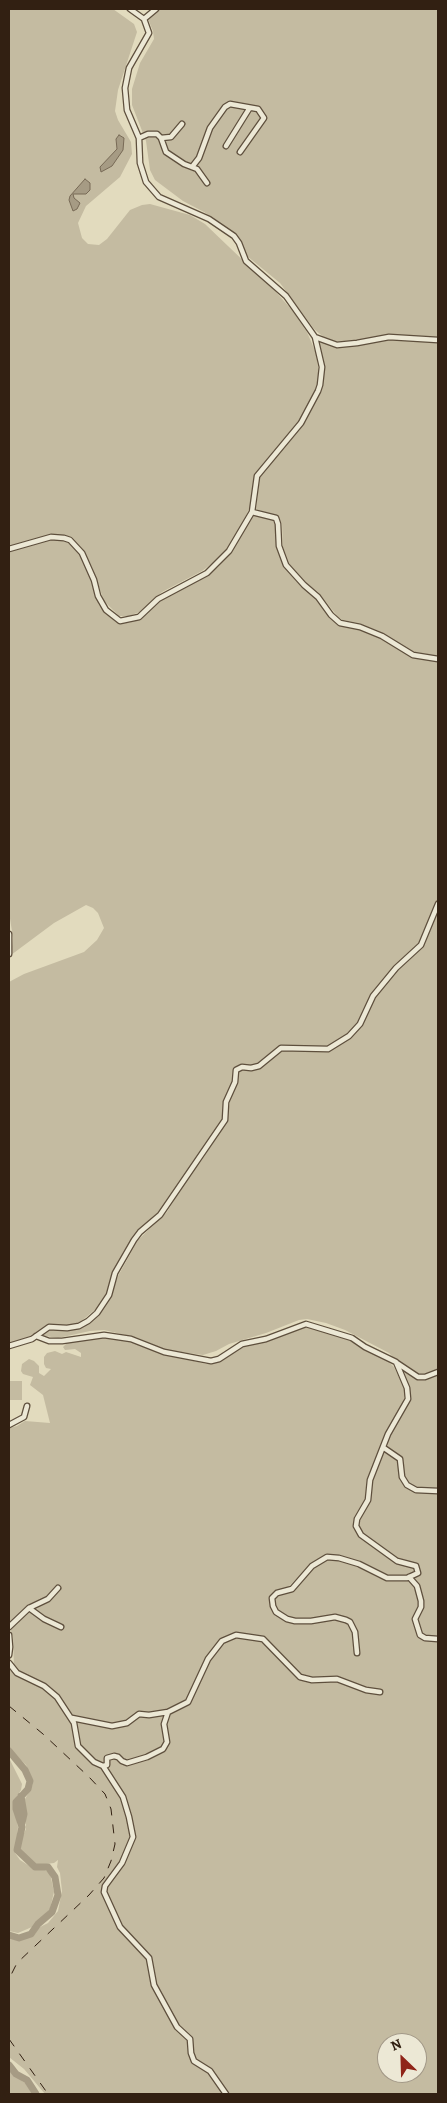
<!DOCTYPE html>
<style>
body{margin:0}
#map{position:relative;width:447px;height:2103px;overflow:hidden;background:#e2dbbe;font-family:Alegreya,serif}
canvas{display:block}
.frame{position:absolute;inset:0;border:10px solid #322012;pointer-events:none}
.north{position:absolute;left:377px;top:2033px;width:50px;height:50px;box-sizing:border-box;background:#ece8d5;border:1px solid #a29887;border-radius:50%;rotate:336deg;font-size:14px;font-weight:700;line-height:20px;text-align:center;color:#322012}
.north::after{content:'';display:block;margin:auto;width:18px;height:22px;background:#8f2418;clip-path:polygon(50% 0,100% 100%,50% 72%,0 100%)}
</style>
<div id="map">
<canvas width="447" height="2103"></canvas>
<div class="frame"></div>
<div class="north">N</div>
</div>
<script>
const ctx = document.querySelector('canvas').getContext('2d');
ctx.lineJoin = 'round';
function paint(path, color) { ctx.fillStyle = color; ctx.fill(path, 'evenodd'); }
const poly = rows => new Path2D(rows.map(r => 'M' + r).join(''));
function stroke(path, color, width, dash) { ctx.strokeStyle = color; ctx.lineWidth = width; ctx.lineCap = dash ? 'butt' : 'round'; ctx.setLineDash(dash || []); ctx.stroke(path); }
paint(poly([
 [9,9,113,9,134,24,137,32,118,90,115,111,118,120,131,142,132,154,120,177,86,206,78,223,82,238,88,244,99,245,107,239,130,210,142,205,150,204,190,215,205,224,275,291,292,310,307,332,316,353,319,373,317,388,298,423,255,474,250,506,242,526,234,541,218,559,202,571,162,592,142,611,129,616,119,616,104,601,92,567,82,548,72,537,61,535,52,535,9,547],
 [160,9,438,9,438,338,416,336,387,336,342,343,326,339,314,329,280,283,247,256,241,242,234,233,204,212,183,201,155,180,150,170,146,141,132,105,132,89,140,63,154,39,153,31,148,19],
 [394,339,438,342,438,656,415,652,405,648,379,631,359,623,343,620,338,617,318,592,306,583,290,565,283,547,282,524,278,516,256,509,260,477,306,421,323,386,324,368,319,341,345,347],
 [253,514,273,518,276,522,278,551,284,566,296,581,317,598,338,624,366,631,385,640,409,655,438,662,438,897,435,909,421,942,372,996,359,1024,350,1034,327,1048,278,1048,263,1062,255,1066,240,1066,233,1070,232,1083,223,1102,222,1119,220,1123,161,1209,134,1235,113,1272,109,1290,97,1308,79,1323,65,1326,46,1326,31,1337,9,1343,9,982,24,974,84,952,97,940,104,928,98,913,93,908,86,905,54,923,11,955,13,938,9,912,9,551,51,539,67,541,76,547,81,555,90,577,99,605,105,613,116,622,128,623,139,619,161,600,193,583,218,567,231,552],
 [438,911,438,2094,45,2094,24,2069,9,2057,9,1936,15,1940,20,1940,35,1934,38,1928,48,1923,58,1911,62,1891,60,1873,57,1867,58,1860,54,1863,38,1865,31,1862,19,1851,19,1844,26,1829,25,1799,32,1787,33,1782,26,1765,9,1749,9,1670,13,1672,14,1667,13,1637,9,1625,9,1428,17,1426,25,1421,50,1423,43,1395,30,1385,33,1377,23,1374,21,1371,22,1364,29,1359,34,1361,39,1366,39,1373,44,1376,51,1369,46,1368,44,1364,44,1357,47,1353,55,1351,62,1354,66,1352,81,1357,81,1353,75,1349,65,1350,63,1347,68,1342,98,1336,131,1341,170,1355,206,1364,217,1362,245,1346,304,1325,353,1340,360,1347,387,1360,394,1367,404,1388,405,1395,403,1402,389,1427,368,1479,366,1497,354,1517,353,1528,358,1536,386,1556,400,1565,414,1567,416,1571,409,1576,394,1577,381,1573,351,1559,329,1554,316,1560,288,1587,272,1595,274,1596,288,1592,318,1563,326,1559,335,1559,362,1567,375,1576,387,1581,409,1580,418,1576,420,1570,416,1563,399,1560,360,1531,358,1525,370,1501,372,1481,391,1432,410,1400,409,1390,398,1362,389,1353,345,1330,326,1323,307,1319,299,1320,266,1333,229,1344,216,1351,203,1355,166,1350,138,1338,104,1330,90,1331,58,1338,39,1335,48,1329,74,1329,99,1313,110,1298,118,1276,138,1240,167,1212,185,1182,202,1160,224,1126,227,1119,230,1101,238,1081,238,1071,243,1069,257,1070,284,1050,328,1052,354,1035,361,1026,370,1006,382,988,399,968,425,944],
 [387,2043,417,2043,417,2073,387,2073],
 [9,1381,22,1381,22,1400,9,1400],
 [9,1758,22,1784,21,1790,13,1802,18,1827,15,1853,20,1860,34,1869,45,1870,50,1873,54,1892,50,1909,32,1927,18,1933,9,1931],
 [9,2069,15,2076,25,2083,32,2094,9,2094]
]), '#c4bba1');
const water = poly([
 [119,135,124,138,123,150,112,166,101,172,100,167,117,149,116,139,119,135],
 [85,179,90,183,90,190,86,194,73,194,74,198,80,203,77,209,73,211,69,200,70,196,85,179]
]);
paint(water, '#a69b84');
stroke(water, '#786a56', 1);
stroke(poly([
 [9,1751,25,1770,30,1781,28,1789,16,1802,16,1809,22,1827,17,1850,35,1867,48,1867,55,1877,58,1895,52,1912,38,1924,31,1934,19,1938,9,1935],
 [21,1796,24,1814,22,1823],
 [9,2065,16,2074,27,2080,36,2094]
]), '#a69b84', 7);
const minor = poly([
 [144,19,156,9],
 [139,138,148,134,157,134,161,138,166,152,184,164,197,169,207,183],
 [161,138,171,137,182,124],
 [226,146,249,109],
 [192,167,199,158,210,128,225,107,230,104,258,109,264,118,240,152],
 [315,337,337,345,357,343,389,337,438,340],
 [252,512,276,518,278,524,279,546,286,565,304,585,318,597,331,615,340,623,360,627,382,636,413,655,438,659],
 [9,549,51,537,64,538,70,540,82,553,94,580,98,596,106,610,120,621,139,617,158,599,207,573,229,551,252,512,257,476,301,423,318,391,320,385,322,367,315,337,286,296,246,261,239,243,234,236,209,219,159,197,146,182,140,163,139,138,127,110,125,88,129,68,149,33,144,19,130,9],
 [9,934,9,954],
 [36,1336,49,1341,62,1341,104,1335,131,1339,164,1352,211,1361,219,1359,242,1344,266,1339,306,1324,352,1338,365,1347,396,1362,407,1388,408,1399,388,1434,370,1480,368,1500,357,1519,356,1526,361,1535,397,1561,416,1566,418,1573,407,1578,387,1578,359,1564,339,1558,327,1557,312,1566,292,1589,277,1593,272,1598,273,1606,276,1612,287,1619,295,1621,311,1621,335,1617,346,1620,350,1622,355,1632,357,1653],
 [9,1346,32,1339,49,1327,67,1328,79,1326,88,1321,97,1313,109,1295,115,1273,134,1240,140,1232,160,1215,225,1120,226,1102,235,1082,236,1070,242,1067,251,1068,259,1066,281,1048,328,1049,349,1036,360,1024,373,996,396,968,421,945,438,904],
 [397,1363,418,1377,425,1377,438,1372],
 [9,1425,24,1417,27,1406],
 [384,1448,400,1459,402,1477,407,1485,416,1490,438,1491],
 [409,1577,417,1586,421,1601,421,1607,415,1619,420,1635,425,1638,438,1639],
 [29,1608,44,1619,61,1627],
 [9,1627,29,1608,48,1599,58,1588],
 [9,1635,10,1647,9,1655],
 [9,1663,17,1673,44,1686,57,1697,74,1723,78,1746,94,1762,103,1766,107,1765,107,1758,114,1756,118,1757,122,1761,127,1763,147,1757,163,1749,167,1742,164,1724,168,1712,188,1702,208,1659,222,1641,236,1635,263,1639,300,1677,312,1680,337,1679,366,1690,380,1692],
 [72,1718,112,1726,127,1723,139,1714,149,1715,168,1712],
 [103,1766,123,1797,129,1817,133,1837,122,1863,105,1886,104,1892,120,1927,149,1958,154,1985,177,2027,190,2039,191,2053,194,2061,210,2071,226,2094]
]);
stroke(minor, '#5e4f3d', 7);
stroke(minor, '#ece8d5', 4.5);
stroke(poly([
 [9,1706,43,1734,89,1777,105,1794,111,1809,115,1844,111,1861,104,1878,89,1895,17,1963,9,1979],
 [9,2039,48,2094]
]), '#322012', 1, [9, 9]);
</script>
